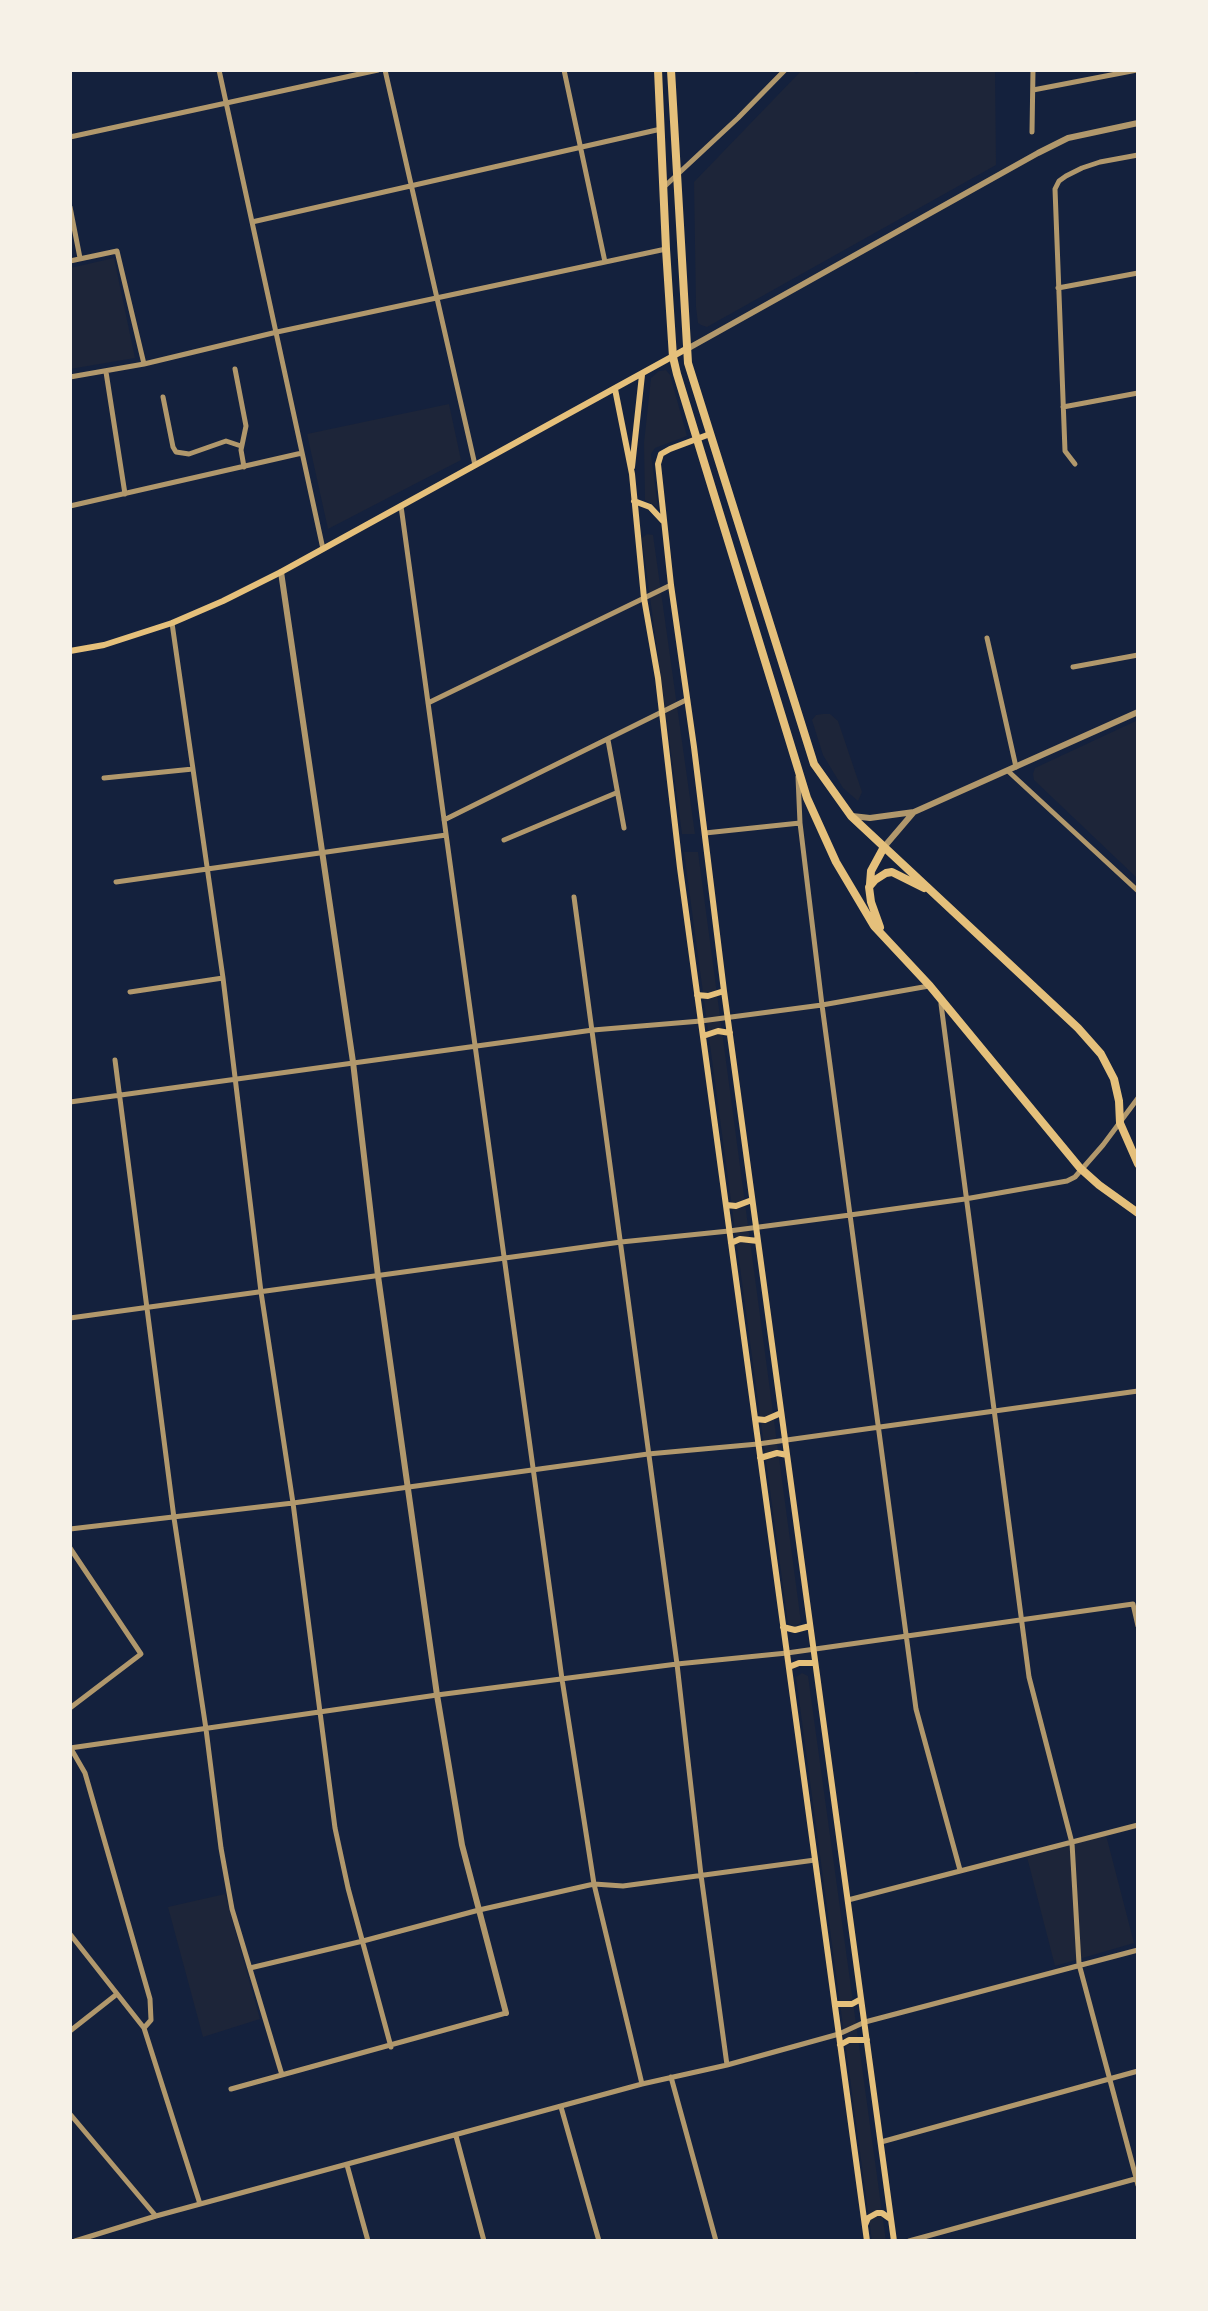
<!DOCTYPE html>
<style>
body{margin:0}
#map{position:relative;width:1208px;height:2311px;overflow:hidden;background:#14213d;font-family:"Times New Roman",serif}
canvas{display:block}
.frame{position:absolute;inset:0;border:72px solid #f6f1e7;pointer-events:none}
</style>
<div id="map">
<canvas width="1208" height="2311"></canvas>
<div class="frame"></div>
</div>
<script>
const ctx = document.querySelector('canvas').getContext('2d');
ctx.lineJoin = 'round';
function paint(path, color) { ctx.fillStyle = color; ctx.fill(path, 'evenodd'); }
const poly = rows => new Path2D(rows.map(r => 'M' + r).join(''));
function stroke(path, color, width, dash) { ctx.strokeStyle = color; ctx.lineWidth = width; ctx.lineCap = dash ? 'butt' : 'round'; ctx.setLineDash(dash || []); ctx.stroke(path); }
paint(poly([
 [802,70,912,70,916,74,923,70,995,70,996,165,707,327,701,325,698,323,696,307,694,182],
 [114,258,135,358,70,369,70,268],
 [666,370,670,375,687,436,655,448,651,454,658,508,645,500,644,443,651,378,659,371],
 [449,404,461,460,328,529,307,434],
 [647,534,653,535,695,834,682,834,642,538],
 [823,714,830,714,838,721,862,792,858,801,843,788,823,755,812,720,816,715],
 [1138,720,1138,879,1034,780,1033,774,1035,768],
 [684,852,698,852,801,1622,795,1627,788,1623],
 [802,1673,808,1676,886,2241,872,2241,796,1677],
 [1106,1835,1134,1943,1055,1966,1027,1857],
 [225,1894,260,2019,203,2037,168,1907]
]), '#1d2539');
stroke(poly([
 [219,70,323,549],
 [385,70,475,465],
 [564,70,605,262],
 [1033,90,1137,70],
 [1032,132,1033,70],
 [70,137,378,70],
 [665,186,738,118,785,70],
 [70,207,80,258],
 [252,222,661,129],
 [70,261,117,251,144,364],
 [1058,288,1138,273],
 [235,369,246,426,241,450,244,467],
 [106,372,125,494],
 [70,377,144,364,277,332,666,249],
 [163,397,173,447,176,452,189,454,226,441,241,446],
 [1063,407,1138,393],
 [1075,464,1065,451,1055,189,1059,181,1066,176,1082,168,1100,162,1138,155],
 [70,506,302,453],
 [401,506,562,1679,594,1884,642,2084],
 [172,623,223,978,261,1292,293,1503,335,1828,348,1888,391,2047],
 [987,638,1016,767],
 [1073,667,1138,655],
 [428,703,671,585],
 [608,740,624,828],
 [1008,771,1138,891],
 [798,777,800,823,822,1005,916,1709,960,1870],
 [104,778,193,769],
 [444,820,686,700],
 [705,833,800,823],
 [504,840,616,793],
 [116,882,446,835],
 [574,897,677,1664,701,1875,727,2065],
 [130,992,223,978],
 [941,1004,1029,1677,1072,1843,1079,1964,1138,2185],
 [115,1060,174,1518,206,1729,221,1848,232,1909,282,2075],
 [70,1102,593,1030,701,1021,822,1005,929,986],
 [70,1318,621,1242,729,1231,850,1215,965,1199,1067,1181,1075,1177,1103,1145,1138,1098],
 [70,1529,293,1503,648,1454,758,1444,1138,1391],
 [70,1548,141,1654,70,1708],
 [70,1747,85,1773,150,1999,151,2020,144,2028],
 [70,1748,437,1695,677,1664,787,1653,1133,1604,1138,1626],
 [848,1900,1138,1825],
 [70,1934,144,2028,200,2204],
 [250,1968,363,1941,479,1910,594,1884,623,1886,815,1860],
 [70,2031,117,1994],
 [671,2077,716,2241],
 [231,2089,506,2013],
 [561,2107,599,2241],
 [70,2114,155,2215],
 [456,2136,484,2241],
 [881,2142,1138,2071],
 [347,2165,368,2241],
 [75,2241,156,2216,642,2084,727,2065,839,2034,865,2022,1138,1950],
 [909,2241,1135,2179]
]), '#b1986c', 5);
stroke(poly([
 [687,349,1038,153,1068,138,1138,123],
 [281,572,353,1062,378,1276,437,1695,462,1845,506,2013],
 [852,816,870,818,914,812,1138,712],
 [884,847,913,813]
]), '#b1986c', 6);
stroke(poly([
 [615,389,632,474,644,598,658,678,680,868,867,2241],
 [710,434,670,449,661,454,658,464,671,585,694,747,724,991,894,2241],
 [632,467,642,375],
 [634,501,650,507,663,521],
 [70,651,104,645,172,623,223,601,281,572,686,349],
 [697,995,708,996,724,991],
 [703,1036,718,1031,730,1033],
 [726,1205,736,1206,752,1200],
 [731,1243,740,1239,758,1241],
 [755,1419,765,1420,781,1413],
 [760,1458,777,1453,787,1455],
 [783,1627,795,1630,810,1626],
 [789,1667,799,1663,815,1663],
 [835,2004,852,2004,861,1999],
 [840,2045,849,2040,867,2040],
 [865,2225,868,2218,877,2213,882,2213,889,2218]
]), '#e5c07b', 6);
stroke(poly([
 [658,70,666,249,673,357,677,374,807,798,836,862,874,926,930,986,1080,1168,1099,1185,1138,1213],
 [671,70,688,363,814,764,851,816,1078,1028,1101,1054,1114,1079,1119,1101,1120,1123,1138,1164],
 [870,884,871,871,884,847],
 [880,927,871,902,869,887,875,880,886,873,892,872,924,888]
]), '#e5c07b', 8);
</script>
